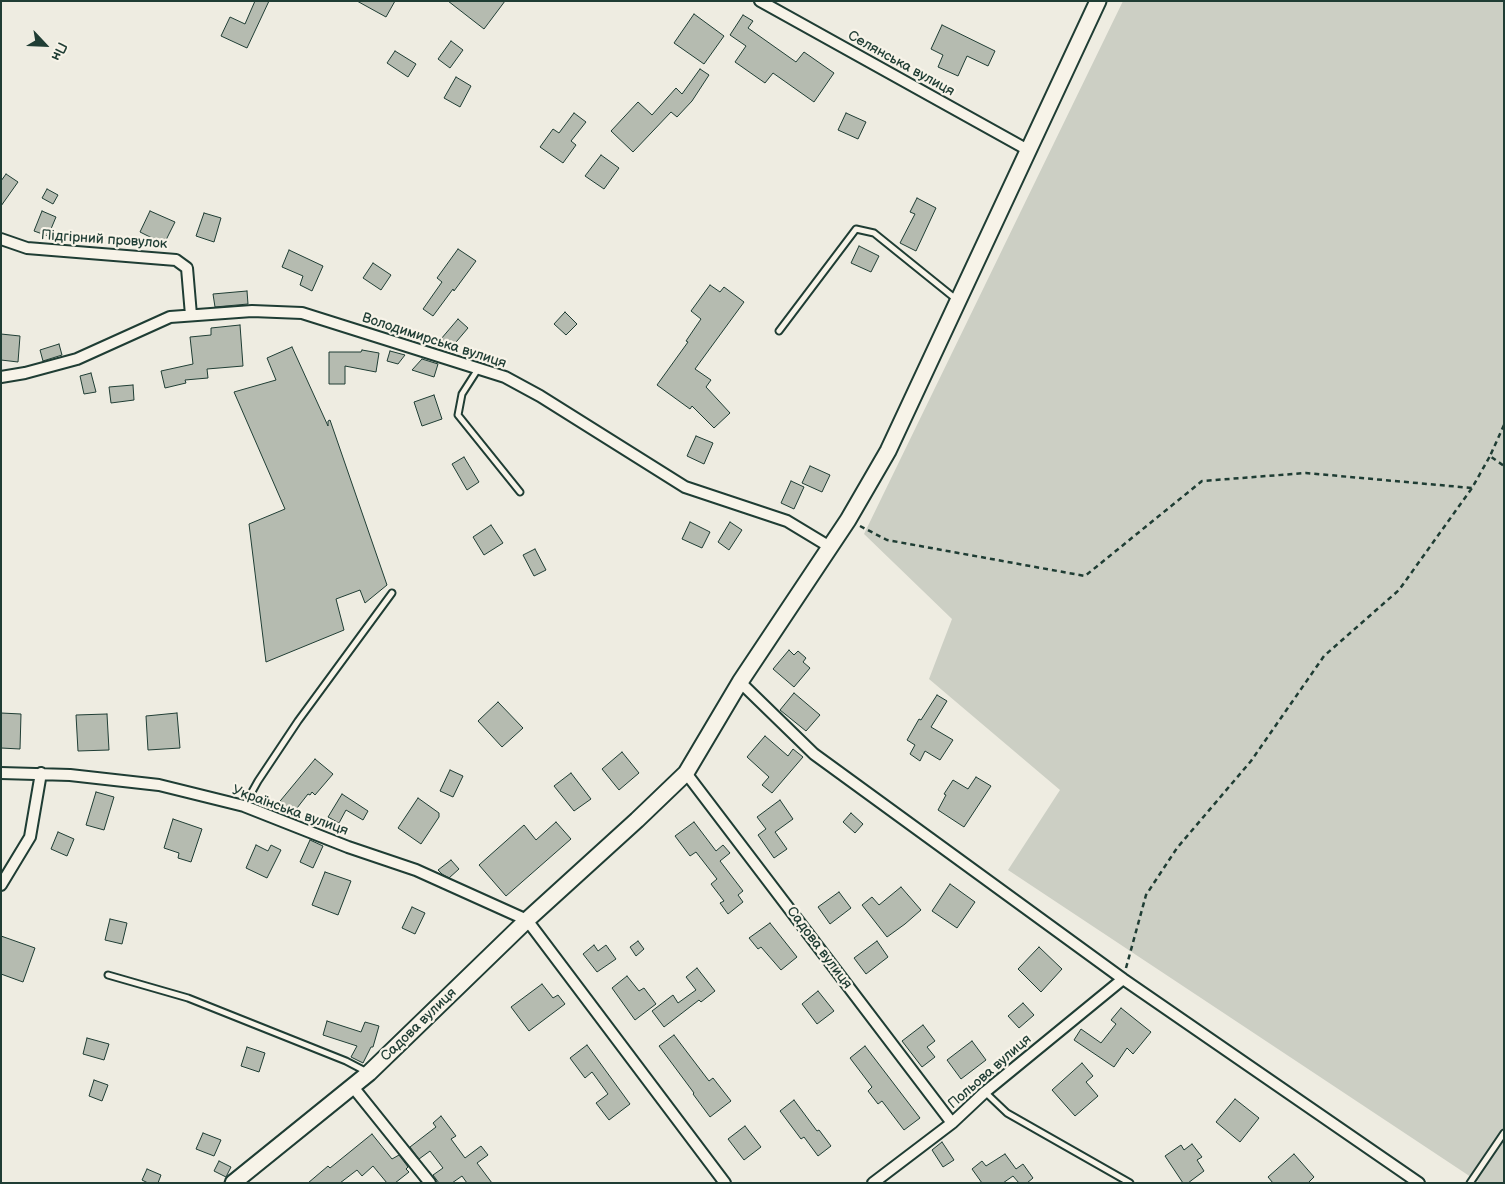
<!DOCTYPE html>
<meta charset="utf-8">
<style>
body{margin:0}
#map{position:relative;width:1505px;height:1184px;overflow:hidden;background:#eeece1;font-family:"Balsamiq Sans",sans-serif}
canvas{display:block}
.frame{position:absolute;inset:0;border:2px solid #1f3d34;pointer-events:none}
.north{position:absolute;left:20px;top:20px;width:50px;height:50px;-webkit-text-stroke:4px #f7f3e8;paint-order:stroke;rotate:115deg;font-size:14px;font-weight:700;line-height:20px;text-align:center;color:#1f3d34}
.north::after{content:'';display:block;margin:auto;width:18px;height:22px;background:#1f3d34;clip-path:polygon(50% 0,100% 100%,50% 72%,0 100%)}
</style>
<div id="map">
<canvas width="1505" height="1184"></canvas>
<div class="frame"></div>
<div class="north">Пн</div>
</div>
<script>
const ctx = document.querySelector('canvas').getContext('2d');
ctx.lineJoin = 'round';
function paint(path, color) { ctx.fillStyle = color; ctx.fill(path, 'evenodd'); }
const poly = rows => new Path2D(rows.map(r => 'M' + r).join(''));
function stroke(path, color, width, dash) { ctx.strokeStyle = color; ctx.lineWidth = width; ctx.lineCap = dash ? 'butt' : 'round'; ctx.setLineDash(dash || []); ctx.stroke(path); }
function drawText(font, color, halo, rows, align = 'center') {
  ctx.font = font + ' "Balsamiq Sans",sans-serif'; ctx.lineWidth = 4.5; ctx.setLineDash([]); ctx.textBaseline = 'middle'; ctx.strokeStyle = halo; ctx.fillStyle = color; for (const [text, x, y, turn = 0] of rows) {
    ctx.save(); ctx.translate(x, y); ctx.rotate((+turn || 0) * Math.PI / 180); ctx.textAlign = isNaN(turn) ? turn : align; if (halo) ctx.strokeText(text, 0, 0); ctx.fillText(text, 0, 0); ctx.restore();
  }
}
paint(poly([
 [1123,1,1504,1,1504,1183,1480,1183,1008,870,1060,790,929,679,952,619,864,534]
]), '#cccfc4');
const building = poly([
 [255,1,269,1,247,48,221,36,230,17,245,24,255,1],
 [357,1,395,1,386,17,357,1],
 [448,1,505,1,484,29,448,1],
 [694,14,724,36,704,64,674,43,694,14],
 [743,15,753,21,748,28,796,62,804,52,834,73,814,102,773,73,765,83,735,62,746,46,730,35,743,15],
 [942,25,995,51,988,66,967,56,958,76,938,67,943,55,931,49,942,25],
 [451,41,463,50,450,68,438,59,451,41],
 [395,51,416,64,408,77,387,63,395,51],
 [700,69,709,75,692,101,677,117,671,112,633,152,611,131,638,102,652,115,676,88,682,94,700,69],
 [456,77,471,86,460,107,444,98,456,77],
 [574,113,586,122,571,141,576,145,563,163,540,147,553,129,559,133,574,113],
 [846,113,866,122,858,139,838,130,846,113],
 [601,155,619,168,604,189,585,176,601,155],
 [6,174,18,182,1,206,1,181,6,174],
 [47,189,58,195,53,204,42,198,47,189],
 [917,198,936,208,916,251,900,243,915,214,910,212,917,198],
 [42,211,56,217,48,236,34,231,42,211],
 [150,211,175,222,164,244,140,232,150,211],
 [204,213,221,218,214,242,196,236,204,213],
 [859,246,879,256,871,272,851,263,859,246],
 [458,249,476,261,454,291,453,289,433,316,423,309,442,282,437,278,458,249],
 [289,250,323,266,312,291,300,285,303,276,282,267,289,250],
 [373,263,391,275,381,290,363,278,373,263],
 [710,285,720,292,724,287,744,302,695,369,711,380,706,387,730,413,714,428,692,406,690,409,657,385,688,342,686,341,701,319,691,311,710,285],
 [247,291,248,304,215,307,213,294,247,291],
 [565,312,577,324,566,335,554,324,565,312],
 [458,319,468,328,451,348,441,339,458,319],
 [240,325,243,366,207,369,208,378,185,380,186,383,165,388,161,371,193,364,190,337,211,335,211,328,240,325],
 [1,334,20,336,18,362,1,360,1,334],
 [59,344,62,355,43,361,40,350,59,344],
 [292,347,328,426,328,421,330,420,387,585,365,603,360,590,336,599,344,630,266,662,249,524,285,509,234,392,276,380,267,358,292,347],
 [362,350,379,353,376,372,345,366,345,384,329,384,329,352,361,352,362,350],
 [390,351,405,355,398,364,387,361,390,351],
 [422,359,438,364,434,377,412,370,422,359],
 [91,373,96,392,84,394,80,376,91,373],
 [133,385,134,400,111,403,109,387,133,385],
 [434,395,442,419,422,426,414,402,434,395],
 [696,436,713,443,704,464,687,456,696,436],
 [464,457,479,482,467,490,452,464,464,457],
 [810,466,830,475,822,492,802,483,810,466],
 [791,481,804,487,794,509,781,503,791,481],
 [690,522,710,532,702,548,682,539,690,522],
 [730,522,742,530,729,550,718,542,730,522],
 [491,525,503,543,484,555,473,537,491,525],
 [535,549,546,570,534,576,523,555,535,549],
 [789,650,794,655,798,651,806,658,803,662,810,668,794,687,773,669,789,650],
 [794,693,820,715,806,731,780,710,794,693],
 [937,695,947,701,931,727,953,740,940,760,925,751,920,761,910,754,915,745,907,740,919,719,921,720,937,695],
 [498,702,523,728,502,747,478,721,498,702],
 [1,713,21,714,20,749,1,748,1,713],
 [177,713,180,748,148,750,146,716,177,713],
 [107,714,109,750,78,751,76,715,107,714],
 [765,736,788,756,793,749,803,757,772,793,762,785,769,777,747,757,765,736],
 [622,752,639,773,619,790,602,769,622,752],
 [315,759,333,774,315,795,312,792,310,795,308,794,290,817,288,816,276,806,315,759],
 [450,770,463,776,453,797,440,791,450,770],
 [571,773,591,799,574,811,554,786,571,773],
 [976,777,991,786,964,827,938,810,946,795,944,794,953,780,968,789,976,777],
 [96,792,114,797,104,830,86,825,96,792],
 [342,794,368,811,363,820,346,810,339,823,328,817,342,794],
 [418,798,439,813,439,817,421,844,398,828,418,798],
 [780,800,793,819,775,832,787,849,774,858,758,835,766,829,757,817,780,800],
 [851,813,863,824,855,833,843,822,851,813],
 [173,819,202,829,191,862,178,858,179,853,164,848,173,819],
 [556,822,571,839,506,896,479,865,524,825,536,840,556,822],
 [694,822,716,851,723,845,730,853,720,861,743,891,738,895,743,902,728,914,720,903,724,901,711,884,717,879,696,852,690,856,675,836,694,822],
 [58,832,74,839,67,856,51,849,58,832],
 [310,840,323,846,313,868,300,862,310,840],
 [256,845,268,851,271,845,281,850,267,878,246,868,256,845],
 [451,860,459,869,449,878,442,874,438,870,451,860],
 [325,872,351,881,338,915,312,905,325,872],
 [950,884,975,902,957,928,932,911,950,884],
 [901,887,921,910,905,924,887,937,862,905,872,897,879,905,901,887],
 [839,892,851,908,830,924,818,907,839,892],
 [412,907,425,913,415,934,402,928,412,907],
 [110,919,127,923,122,944,105,940,110,919],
 [770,923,797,957,781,970,761,947,758,949,749,938,770,923],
 [1,936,35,948,23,982,1,974,1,936],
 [638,941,644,949,636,956,630,947,638,941],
 [877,941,888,957,866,974,854,958,877,941],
 [594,945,598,951,606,945,616,959,597,972,583,954,594,945],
 [1039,947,1062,969,1041,992,1018,969,1039,947],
 [697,968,715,991,701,1002,699,1000,664,1027,652,1011,673,995,678,1003,696,990,686,977,697,968],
 [627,976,639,991,644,988,656,1004,635,1020,612,988,627,976],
 [542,984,553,998,558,995,565,1004,529,1031,511,1007,542,984],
 [818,991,834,1011,817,1024,802,1004,818,991],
 [1023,1003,1034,1015,1019,1028,1008,1016,1023,1003],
 [1121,1008,1151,1032,1133,1054,1127,1048,1114,1067,1074,1040,1081,1029,1101,1043,1116,1024,1111,1020,1121,1008],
 [327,1021,361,1032,365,1022,379,1026,373,1047,371,1047,363,1063,351,1057,357,1046,323,1035,327,1021],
 [923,1025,935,1041,927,1047,935,1057,922,1067,902,1041,923,1025],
 [674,1035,709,1081,713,1078,731,1101,710,1117,693,1094,694,1093,659,1046,674,1035],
 [87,1038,109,1044,104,1060,83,1054,87,1038],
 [972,1041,986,1060,961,1079,947,1060,972,1041],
 [587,1045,630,1104,609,1120,596,1103,608,1094,592,1072,585,1078,570,1058,587,1045],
 [865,1046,920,1118,904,1130,882,1101,878,1104,868,1091,872,1087,850,1058,865,1046],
 [247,1047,265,1053,259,1072,241,1066,247,1047],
 [1082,1063,1093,1076,1086,1082,1098,1096,1075,1116,1052,1090,1082,1063],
 [94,1080,108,1085,102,1101,89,1096,94,1080],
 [1235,1099,1259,1118,1240,1142,1216,1122,1235,1099],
 [794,1100,817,1131,819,1130,831,1146,818,1156,804,1137,801,1139,780,1111,794,1100],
 [441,1116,456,1136,451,1139,465,1158,481,1146,488,1155,477,1163,492,1183,467,1183,462,1176,452,1183,439,1183,433,1175,443,1168,430,1151,419,1159,410,1147,436,1127,433,1123,441,1116],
 [745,1126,761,1147,744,1160,728,1139,745,1126],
 [203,1133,221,1140,214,1156,196,1149,203,1133],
 [372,1134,392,1159,399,1155,408,1167,406,1169,409,1172,395,1183,387,1183,373,1166,362,1176,357,1170,340,1183,308,1183,328,1166,330,1168,372,1134],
 [942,1142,954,1160,943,1167,932,1150,942,1142],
 [1192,1144,1202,1157,1197,1160,1204,1171,1188,1183,1183,1183,1165,1156,1181,1145,1184,1150,1192,1144],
 [1005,1154,1016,1169,1023,1164,1033,1178,1027,1183,1019,1183,1013,1176,1003,1183,982,1183,972,1169,982,1161,986,1166,1005,1154],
 [1294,1154,1314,1177,1308,1183,1273,1183,1268,1177,1294,1154],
 [219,1161,231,1167,226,1177,214,1171,219,1161],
 [147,1169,161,1175,158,1183,148,1183,142,1180,147,1169]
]);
paint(building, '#b5bbb0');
stroke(building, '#1f3d34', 1);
const lane = poly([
 [779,331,856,229,874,233,957,300],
 [478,369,462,394,458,415,520,492],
 [244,806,258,781,298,721,392,593],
 [108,975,188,998,346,1061,367,1072],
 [985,1092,1007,1113,1130,1183],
 [1470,1183,1504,1133]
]);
const street = poly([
 [760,1,1028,150],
 [1,239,27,248,176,260,187,268,191,315],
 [1,377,25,373,77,359,170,317,252,311,302,313,505,377,540,396,685,487,787,521,830,547],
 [740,682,814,754,1123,979,1419,1183],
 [1,773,70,775,159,785,244,806,348,847,416,870,527,920,725,1183],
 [686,773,952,1123],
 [1,885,30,837,41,773],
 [353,1087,430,1183],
 [873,1183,952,1123,985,1092,1123,979]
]);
const secondary = poly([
 [233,1183,369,1073,527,920,637,820,686,773,740,682,848,520,888,451,1098,1]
]);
stroke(lane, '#1f3d34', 9);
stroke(street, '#1f3d34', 14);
stroke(secondary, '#1f3d34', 19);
stroke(poly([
 [1504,425,1490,456,1504,466],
 [860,526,887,540,1085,576,1202,481,1306,473,1472,488],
 [1126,968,1146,895,1177,848,1251,761,1324,656,1399,590,1472,488,1490,456]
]), '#1f3d34', 2.5, [5, 4]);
stroke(lane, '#f7f3e8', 5);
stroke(street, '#f7f3e8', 10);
stroke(secondary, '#f7f3e8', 15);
drawText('14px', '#1f3d34', '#f7f3e8', [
 ["Селянська вулиця",901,64,29],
 ["Підгірний провулок",104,240,4],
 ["Володимирська вулиця",434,341,18],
 ["Українська вулиця",290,811,20],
 ["Садова вулиця",819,948,53],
 ["Садова вулиця",419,1025,-44],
 ["Польова вулиця",990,1072,-41]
]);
</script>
